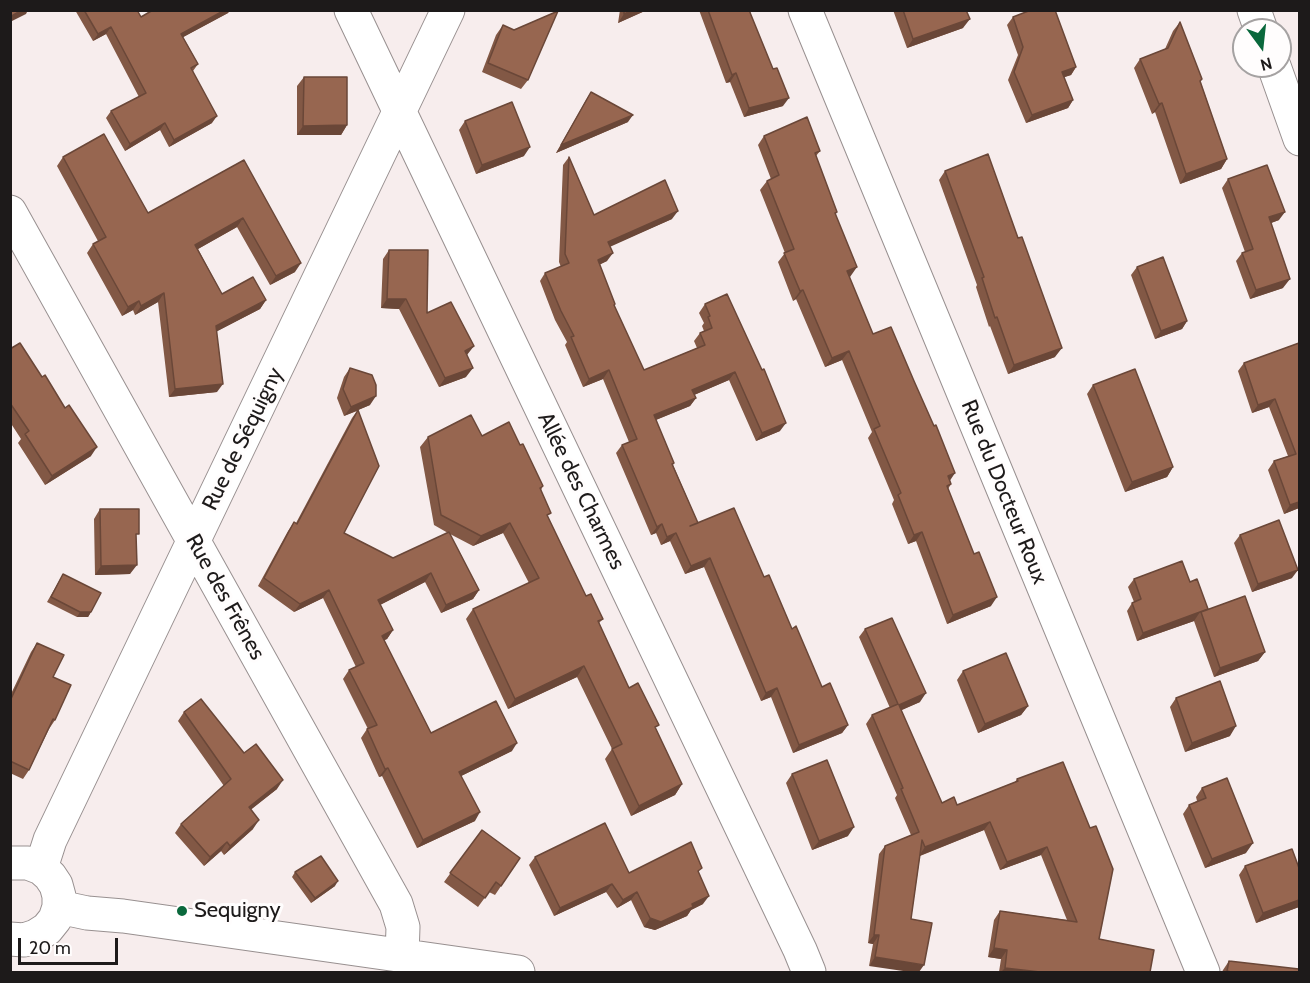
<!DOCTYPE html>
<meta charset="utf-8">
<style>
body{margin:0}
#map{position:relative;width:1310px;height:983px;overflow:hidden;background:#f7eded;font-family:Cabin,sans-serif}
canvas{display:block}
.frame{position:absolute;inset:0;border:12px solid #1d1a1a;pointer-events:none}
.north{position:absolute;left:1232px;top:18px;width:60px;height:60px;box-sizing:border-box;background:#fffdfd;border:2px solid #a5a2a2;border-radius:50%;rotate:165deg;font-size:16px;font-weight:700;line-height:24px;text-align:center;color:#1d1a1a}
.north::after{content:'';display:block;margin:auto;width:21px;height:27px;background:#0a683c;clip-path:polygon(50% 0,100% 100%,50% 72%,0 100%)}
.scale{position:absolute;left:18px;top:938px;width:100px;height:27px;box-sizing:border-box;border:3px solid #1d1a1a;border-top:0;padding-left:8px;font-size:18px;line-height:21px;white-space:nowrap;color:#1d1a1a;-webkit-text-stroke:4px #fffdfd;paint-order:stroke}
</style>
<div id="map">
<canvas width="1310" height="983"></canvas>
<div class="frame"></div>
<div class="north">N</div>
<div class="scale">20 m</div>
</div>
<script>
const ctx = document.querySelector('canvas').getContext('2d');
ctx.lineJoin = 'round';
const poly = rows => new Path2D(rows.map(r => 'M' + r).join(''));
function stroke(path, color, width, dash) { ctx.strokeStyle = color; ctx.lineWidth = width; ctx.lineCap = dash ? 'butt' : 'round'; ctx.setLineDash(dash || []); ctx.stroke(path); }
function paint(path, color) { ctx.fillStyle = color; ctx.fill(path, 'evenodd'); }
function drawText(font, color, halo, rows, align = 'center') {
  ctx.font = font + ' Cabin,sans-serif'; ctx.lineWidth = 6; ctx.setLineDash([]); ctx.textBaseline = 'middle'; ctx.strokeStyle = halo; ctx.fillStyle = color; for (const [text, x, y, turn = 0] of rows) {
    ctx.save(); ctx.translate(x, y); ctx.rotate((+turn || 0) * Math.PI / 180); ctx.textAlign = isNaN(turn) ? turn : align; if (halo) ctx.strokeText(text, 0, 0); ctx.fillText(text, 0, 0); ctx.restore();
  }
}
const street = poly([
 [351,10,800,950,809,972],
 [805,10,1203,972],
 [1254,10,1261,30],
 [1274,66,1300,139],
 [10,212,396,904,403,927,402,956],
 [10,863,28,863,41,868,50,876,56,885,59,896,59,907,55,919,47,929,36,936,24,940,10,939],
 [41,868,50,840,448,10],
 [59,907,87,913,123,916,518,972]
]);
stroke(street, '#989090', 35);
stroke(street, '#fff', 33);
paint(poly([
 [75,10,137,10,141,17,153,10,230,10,228,13,183,37,198,64,193,71,212,123,169,147,160,130,125,151,106,118,111,111,139,97,106,34,93,41],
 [620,10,647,10,618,23],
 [699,10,752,10,750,13,783,106,744,117,730,82,726,83],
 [893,10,966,10,963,28,907,48],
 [1013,17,1076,67,1071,75,1064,77,1073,100,1068,108,1026,123,1008,80,1018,55,1007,25],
 [1180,22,1227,159,1221,169,1180,184,1155,112,1152,114,1134,68,1140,59,1165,49,1173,31],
 [503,25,528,80,521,89,482,72,496,35],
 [304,77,347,125,341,135,297,135,297,86],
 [591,92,628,122,556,153,586,100],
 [465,121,524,156,476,174,459,130],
 [764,136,820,151,816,156,837,212,835,215,850,277,849,277,873,334,950,481,951,484,948,489,991,606,947,624,916,541,908,544,892,504,894,500,868,438,872,432,842,360,825,367,796,299,793,301,778,262,785,253,760,190,767,181,771,179,758,145],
 [63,157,148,213,244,160,295,272,270,285,237,227,198,249,222,294,266,300,260,309,217,331,217,392,169,397,158,302,135,315,133,310,122,316,87,253,93,244,98,241,57,166],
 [569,157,594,215,672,219,610,246,607,261,599,265,614,306,644,370,697,348,694,341,700,333,704,331,702,326,704,323,699,313,705,304,780,431,756,441,729,380,694,395,696,398,690,406,656,420,674,463,673,465,698,523,764,577,822,687,848,725,842,733,793,753,771,697,761,701,704,567,685,574,670,541,661,545,656,533,651,535,616,453,622,445,629,442,603,379,583,387,565,345,567,342,555,320,540,281,545,273,561,267,559,262,563,165],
 [945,171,1018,238,1055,357,1008,374,990,326,989,327,976,287,977,285,939,180],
 [1228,179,1279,220,1271,223,1283,288,1250,299,1236,261,1242,253,1245,252,1222,188],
 [389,250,427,313,467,356,466,377,439,387,399,309,381,308,383,259],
 [1137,267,1187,321,1182,329,1155,339,1131,275],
 [1299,343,1299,508,1284,514,1268,470,1274,461,1288,456,1269,407,1252,413,1238,371,1244,363],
 [10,349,91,456,45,485,18,443,21,439,10,422],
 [350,368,370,405,358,410,344,533,393,558,448,533,434,525,420,447,428,437,482,436,520,445,543,486,541,490,548,517,586,596,603,619,599,623,629,688,656,729,682,784,675,795,631,816,605,759,612,749,577,677,508,709,466,619,473,609,529,583,503,533,473,546,450,534,479,590,473,599,441,613,425,582,380,605,393,630,387,639,384,640,431,733,512,751,461,776,475,821,417,848,382,776,379,777,361,738,367,729,368,729,343,679,349,670,356,667,323,598,294,612,258,586,288,531,294,522,296,523,352,418,357,411,344,416,337,398,344,377],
 [1093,385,1173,467,1167,477,1125,492,1087,394],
 [100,509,136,538,130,574,95,575,94,519],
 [1240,535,1292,578,1252,592,1234,543],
 [63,574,91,612,88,617,77,617,47,602],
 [1134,579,1190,582,1208,609,1265,652,1258,661,1214,677,1194,621,1137,641,1127,611,1132,603,1134,602,1128,587],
 [865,629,920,702,901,710,942,803,957,805,1015,782,1017,779,1099,939,1150,972,999,972,1001,959,988,957,994,920,1000,911,1067,920,1041,855,1000,870,984,830,920,856,911,919,869,966,873,944,868,943,879,854,885,846,911,835,895,798,897,795,866,724,872,715,890,708,859,637],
 [37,643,53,677,55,720,49,729,29,770,23,779,10,773,10,696,31,652],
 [963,671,1028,706,1021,715,978,733,957,680],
 [1176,698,1230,736,1185,752,1170,707],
 [184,712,244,753,277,789,251,809,253,829,224,855,221,851,204,866,175,833,181,824,224,786,178,721],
 [792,774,848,836,812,850,786,783],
 [1202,788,1246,853,1205,868,1183,814,1189,805,1197,801,1196,797],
 [482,830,520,858,495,895,489,892,478,907,444,882],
 [535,857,629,873,699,873,703,904,691,910,687,916,655,930,644,927,631,900,617,908,606,892,554,916,529,865],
 [1245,866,1299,868,1299,907,1256,923,1239,875],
 [295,872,335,886,311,903,292,877],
 [1229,961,1299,972,1222,972,1223,970]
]), '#825845');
paint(poly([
 [22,10,28,10,26,14,10,22,10,17],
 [225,10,230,10,228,13,176,41,181,34],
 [633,10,647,10,618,23,624,14],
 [970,19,963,28,907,48,913,39],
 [111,27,106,34,93,41,98,34],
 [1076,67,1071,75,1056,80,1062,72],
 [736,73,730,82,726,83,732,75],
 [789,98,783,106,744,117,749,108],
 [1073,100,1068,108,1026,123,1032,115],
 [1162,103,1155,112,1152,114,1159,104],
 [633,115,628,122,556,153,561,145],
 [217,116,212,123,169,147,174,140],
 [165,123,160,130,125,151,130,144],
 [347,125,341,135,297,135,303,126],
 [530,147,524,156,476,174,482,165],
 [1227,159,1221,169,1180,184,1186,174],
 [678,211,672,219,603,250,608,242],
 [1285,212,1279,220,1263,226,1269,217],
 [243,218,237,227,189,254,195,245],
 [613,253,607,261,592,268,598,260],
 [301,263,295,272,270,285,276,276],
 [857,267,850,277,841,281,847,271],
 [1290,279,1283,288,1250,299,1256,290],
 [803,290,796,299,793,301,800,291],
 [164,293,158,302,135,315,141,306],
 [387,299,406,299,399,309,381,308],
 [266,300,260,309,210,335,216,326],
 [139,301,133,310,122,316,128,307],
 [1187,321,1182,329,1155,339,1161,331],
 [474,346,467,355,458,360,465,351],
 [1062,348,1055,357,1008,374,1014,365],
 [849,351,842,360,825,367,832,358],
 [473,368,466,377,439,387,445,378],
 [609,370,603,379,583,387,589,379],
 [735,372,729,380,687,398,692,390],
 [223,384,217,392,169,397,175,389],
 [376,396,370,405,344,416,351,407],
 [696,398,690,406,648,423,654,415],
 [1275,399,1269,407,1252,413,1258,405],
 [786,423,780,431,756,441,762,433],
 [97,447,91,456,45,485,52,476],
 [1173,467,1167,477,1125,492,1132,482],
 [955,473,949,482,948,476],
 [1299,502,1299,508,1284,514,1290,505],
 [510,523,503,533,473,546,481,536],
 [662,524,656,533,651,535,657,527],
 [922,532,916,541,908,544,914,535],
 [676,533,670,541,661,545,667,537],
 [710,558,704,567,685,574,691,566],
 [137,565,130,574,95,575,101,566],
 [1298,570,1292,578,1252,592,1258,584],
 [431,573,425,582,372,609,378,600],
 [329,590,323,598,294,612,300,604],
 [479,590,473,599,441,613,446,605],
 [997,597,991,606,947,624,953,615],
 [80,612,91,612,88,617,77,617],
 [1200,612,1194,621,1137,641,1143,633],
 [393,630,387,639,376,644,382,636],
 [1265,652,1258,661,1214,677,1220,668],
 [584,666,577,677,508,709,515,699],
 [777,688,771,697,761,701,766,693],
 [926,693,920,702,893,714,899,705],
 [1028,706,1021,715,978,733,985,724],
 [848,725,842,733,793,753,799,745],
 [1236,726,1230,736,1185,752,1192,743],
 [517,743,512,751,453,780,459,772],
 [388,768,382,776,379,777,385,769],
 [283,780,277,789,243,816,249,807],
 [682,784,675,795,631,816,639,806],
 [480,812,475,821,417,848,423,840],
 [259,820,253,829,224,855,230,846],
 [990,822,984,830,919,856,925,847],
 [854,827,848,836,812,850,819,841],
 [227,842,221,851,204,866,210,857],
 [1253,843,1246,853,1205,868,1212,859],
 [1047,847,1041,855,1000,870,1007,862],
 [338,881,335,886,311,903,315,898],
 [612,884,606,892,554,916,560,908],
 [637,892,631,900,617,908,623,900],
 [709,896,703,904,691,910,687,916,655,930,644,927,650,918,692,904],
 [1299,900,1299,907,1256,923,1263,913],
 [874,935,879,935,873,944,868,943],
 [994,948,1007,950,1001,959,988,957],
 [875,957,924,965,919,972,910,972,869,966],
 [1005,968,1040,972,1001,972]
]), '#6a4738');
const building = poly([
 [10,10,22,10,10,17,10,10],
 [84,10,137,10,141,17,153,10,225,10,181,34,198,64,191,68,217,116,174,140,165,123,130,144,111,111,146,93,111,27,98,34,84,10],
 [624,10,633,10,624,14,624,10],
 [708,10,749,10,773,69,777,68,789,98,749,108,736,73,732,75,708,10],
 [903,10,966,10,970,19,913,39,903,10],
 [1031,10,1055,10,1076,67,1062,72,1073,100,1032,115,1014,72,1023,47,1013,17,1031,10],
 [558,11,528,80,488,63,503,25,514,30,558,11],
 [1180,22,1202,79,1200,81,1227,159,1186,174,1162,103,1159,104,1140,59,1168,48,1180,22],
 [304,77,347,77,347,125,303,126,304,77],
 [591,92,633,115,561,145,591,92],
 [512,102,530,147,482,165,465,121,512,102],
 [807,117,820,151,815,153,837,212,835,213,857,267,847,271,873,334,891,327,914,381,934,426,936,425,955,473,948,476,951,484,947,486,974,554,979,552,997,597,953,615,922,532,914,535,898,495,901,493,874,429,880,426,849,351,832,358,803,290,800,291,784,253,794,249,767,181,779,175,764,136,807,117],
 [104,134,148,213,244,160,301,263,276,276,243,218,195,245,222,294,253,277,266,300,216,326,223,384,175,389,164,293,141,306,139,301,128,307,93,244,106,237,63,157,104,134],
 [988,154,1018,238,1022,237,1062,348,1014,365,997,317,995,318,982,278,984,277,945,171,988,154],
 [569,157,594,215,665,180,678,211,608,242,613,253,598,260,615,304,614,305,644,370,705,345,700,333,712,328,708,317,710,316,705,304,727,294,762,370,764,369,786,423,762,433,735,372,692,390,696,398,654,415,674,463,672,464,698,523,690,526,734,508,764,577,769,575,792,629,796,626,822,687,830,683,848,725,799,745,777,688,766,693,710,558,691,566,676,533,667,537,662,524,657,527,622,445,637,439,609,370,589,379,571,337,574,336,561,311,545,273,569,263,565,254,569,157],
 [1267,165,1285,212,1269,217,1290,279,1256,290,1242,253,1253,249,1228,179,1267,165],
 [389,250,428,250,427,313,451,302,474,346,465,351,473,368,445,378,406,299,387,299,389,250],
 [1163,257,1187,321,1161,331,1137,267,1163,257],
 [20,343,42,377,45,375,65,408,69,405,97,447,52,476,25,434,29,431,10,403,10,349,20,343],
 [1299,343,1299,502,1290,505,1274,461,1296,454,1275,399,1258,405,1244,363,1299,343],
 [350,368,372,375,376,385,376,396,351,407,343,389,350,368],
 [1135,369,1173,467,1132,482,1093,385,1135,369],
 [358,410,379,466,344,533,393,558,449,532,479,590,446,605,431,573,378,600,393,630,382,636,431,733,496,701,517,743,459,772,480,812,423,840,388,768,385,769,367,729,377,725,349,670,364,663,329,590,300,604,264,578,294,522,297,524,358,410],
 [471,415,482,436,509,422,520,445,523,444,543,486,540,488,551,513,547,515,586,596,591,594,603,619,598,621,629,688,638,683,659,725,655,727,682,784,639,806,612,749,622,744,584,666,515,699,473,609,539,578,510,523,481,536,441,515,428,437,471,415],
 [100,509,139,509,139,534,136,534,137,565,101,566,100,509],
 [1279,520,1298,570,1258,584,1240,535,1279,520],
 [1182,561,1190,582,1197,579,1208,609,1143,633,1132,603,1141,599,1134,579,1182,561],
 [63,574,101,593,91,612,80,612,51,597,63,574],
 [1245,596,1265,652,1220,668,1201,612,1245,596],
 [892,618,926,693,899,705,942,803,954,797,957,805,1018,781,1017,779,1063,762,1090,828,1096,826,1113,869,1099,939,1154,950,1150,972,1040,972,1005,968,1007,950,994,948,1000,911,1077,922,1047,847,1007,862,990,822,925,847,922,840,911,919,932,923,924,965,875,957,879,935,874,935,885,846,919,832,901,789,903,788,872,715,898,704,865,629,892,618],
 [37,643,64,655,53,677,71,685,55,720,53,719,29,770,10,761,10,701,37,643],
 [1006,653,1028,706,985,724,963,671,1006,653],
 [1220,681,1236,726,1192,743,1176,698,1220,681],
 [201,699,244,753,256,744,283,780,249,807,259,820,230,846,227,842,210,857,181,824,231,779,184,712,201,699],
 [827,760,854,827,819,841,792,774,827,760],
 [1227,778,1253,843,1212,859,1189,805,1206,798,1202,788,1227,778],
 [605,823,629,873,691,842,702,868,698,871,709,896,692,904,693,907,661,922,650,918,637,892,623,900,612,884,560,908,535,857,605,823],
 [482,830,520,858,501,886,496,882,485,898,450,873,482,830],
 [1292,849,1299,868,1299,900,1263,913,1245,866,1292,849],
 [321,856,338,881,315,898,295,872,321,856],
 [1229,961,1299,969,1299,972,1231,972,1227,971,1229,961]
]);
paint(building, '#976650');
stroke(building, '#6a4738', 1.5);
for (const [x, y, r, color] of [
 [182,911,6,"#0a683c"]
]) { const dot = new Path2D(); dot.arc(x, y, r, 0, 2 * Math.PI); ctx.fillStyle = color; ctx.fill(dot); stroke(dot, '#fffdfd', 2); }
drawText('22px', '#1d1a1a', '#fffdfd', [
 ["Rue de Séquigny",243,439,-64],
 ["Allée des Charmes",581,491,64],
 ["Rue du Docteur Roux",1004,492,68],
 ["Rue des Frênes",225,597,61]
]);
drawText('22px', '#1d1a1a', '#fffdfd', [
 ["Sequigny",194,911]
], 'left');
</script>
